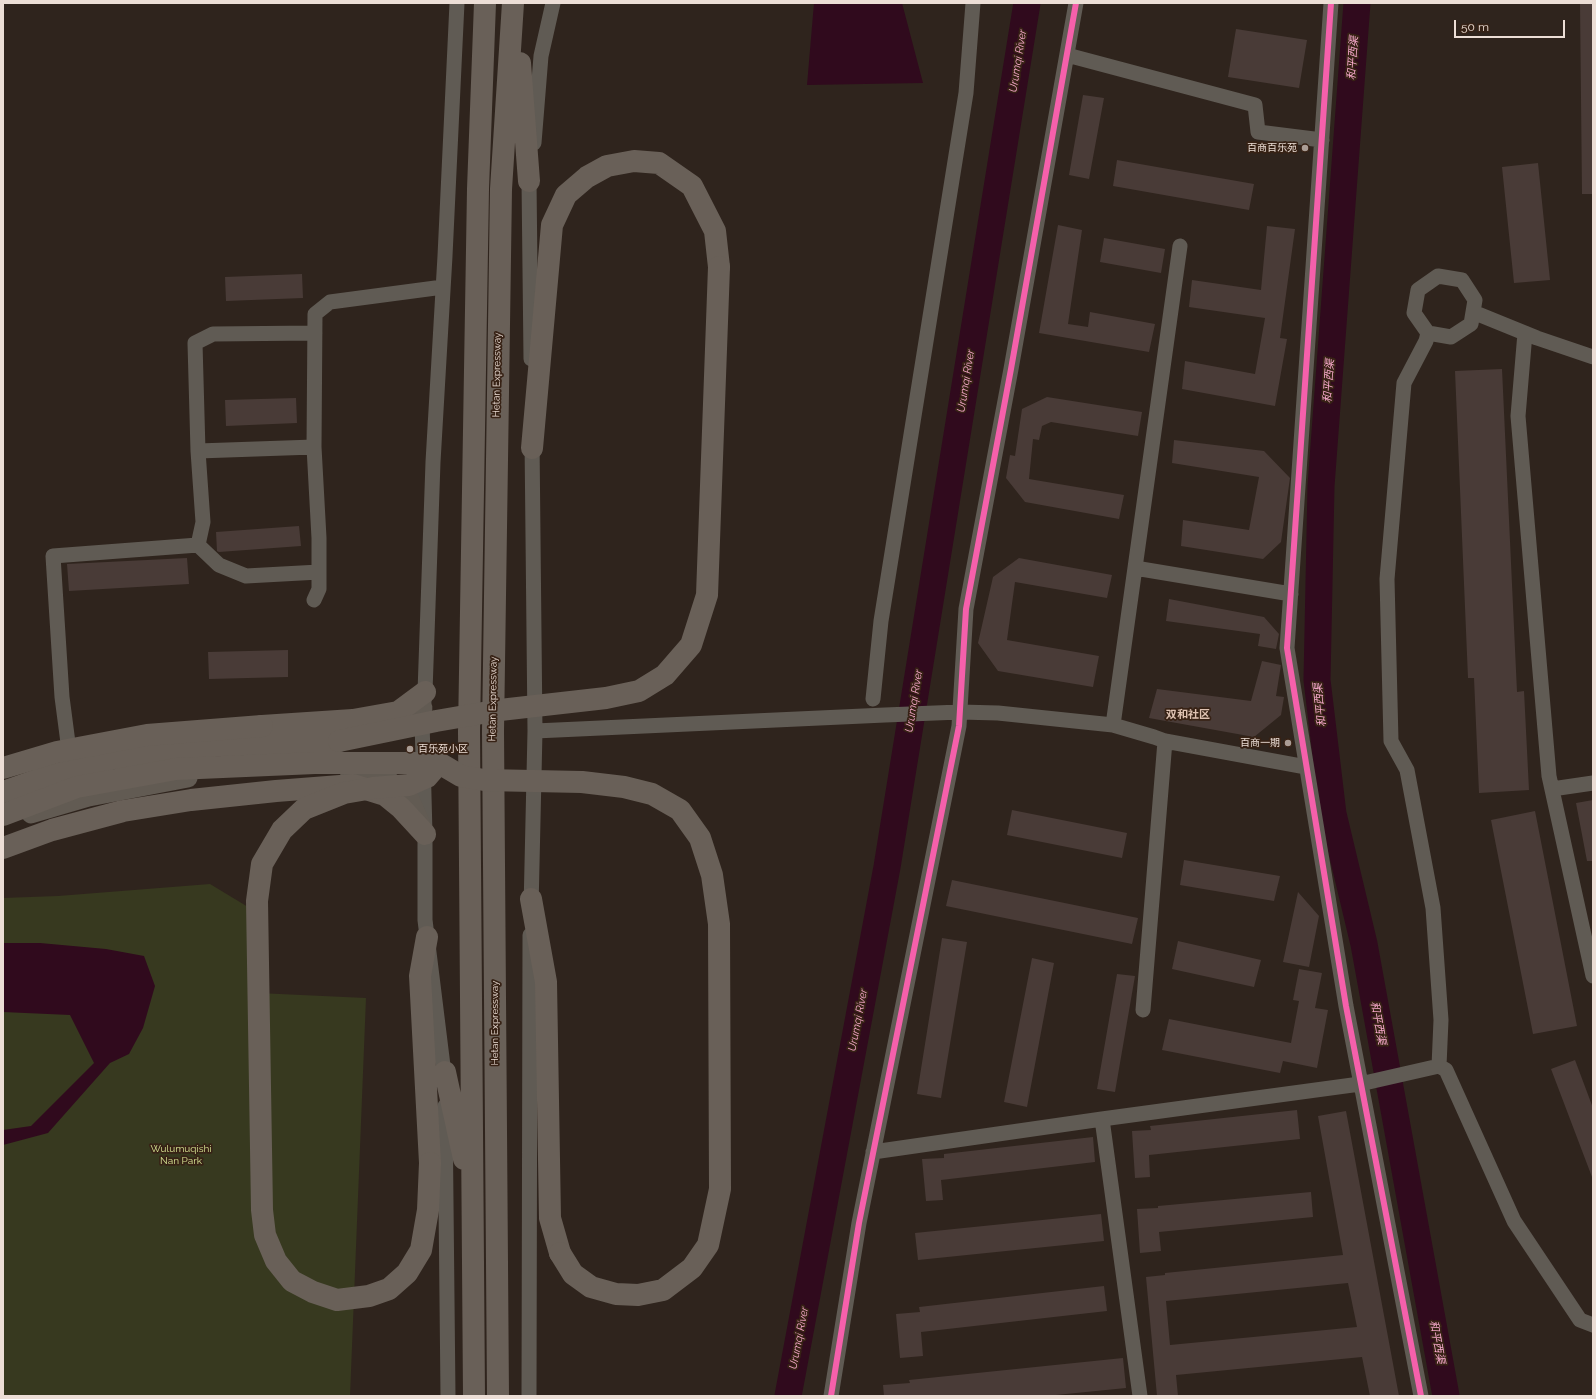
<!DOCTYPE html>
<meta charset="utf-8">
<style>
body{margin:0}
#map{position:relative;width:1596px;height:1399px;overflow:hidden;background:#2f241d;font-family:Raleway,sans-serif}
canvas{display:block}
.frame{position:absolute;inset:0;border:4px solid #ecded6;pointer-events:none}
.scale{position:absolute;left:1454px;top:20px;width:111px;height:18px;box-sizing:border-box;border:2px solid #ecded6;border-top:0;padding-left:5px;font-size:12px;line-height:14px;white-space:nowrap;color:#ecded6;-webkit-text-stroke:3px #372215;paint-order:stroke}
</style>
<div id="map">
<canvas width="1596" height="1399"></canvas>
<div class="frame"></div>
<div class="scale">50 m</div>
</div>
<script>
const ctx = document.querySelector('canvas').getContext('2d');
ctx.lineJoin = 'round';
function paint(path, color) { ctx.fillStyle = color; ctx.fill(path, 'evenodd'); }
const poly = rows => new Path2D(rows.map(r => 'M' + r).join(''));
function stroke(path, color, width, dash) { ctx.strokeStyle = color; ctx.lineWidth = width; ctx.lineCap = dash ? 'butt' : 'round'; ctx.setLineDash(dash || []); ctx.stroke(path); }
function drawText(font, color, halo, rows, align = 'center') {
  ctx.font = font + ' Raleway,"Noto Sans SC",sans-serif'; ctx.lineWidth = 3.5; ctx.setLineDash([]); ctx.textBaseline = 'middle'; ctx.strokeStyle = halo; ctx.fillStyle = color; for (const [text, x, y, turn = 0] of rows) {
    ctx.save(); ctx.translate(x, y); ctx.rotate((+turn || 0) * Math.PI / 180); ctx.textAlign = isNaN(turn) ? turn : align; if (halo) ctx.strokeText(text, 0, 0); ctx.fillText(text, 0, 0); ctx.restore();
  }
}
paint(poly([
 [210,884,253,910,258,993,366,998,350,1396,3,1396,3,898,58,896]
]), '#37391f');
paint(poly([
 [814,3,902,3,923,83,807,85],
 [3,943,40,943,106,949,144,956,155,986,143,1028,129,1054,110,1063,48,1133,3,1145,3,1130,31,1126,94,1063,70,1015,3,1012]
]), '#300a1d');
stroke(poly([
 [1357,3,1321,486,1317,680,1333,814,1364,944,1446,1396],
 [788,1396,887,867,1027,3]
]), '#300a1d', 27);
paint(poly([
 [1580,3,1593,3,1593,194,1582,194],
 [1236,29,1307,40,1299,88,1228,77],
 [1083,95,1104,98,1089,179,1069,175],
 [1117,160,1254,184,1249,210,1113,186],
 [1538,163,1550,280,1514,283,1502,167],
 [1058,225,1082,230,1068,324,1088,327,1090,312,1155,324,1149,352,1039,333],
 [1267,226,1295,229,1280,338,1287,339,1275,406,1182,389,1185,361,1255,374,1265,318,1189,307,1192,280,1261,290],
 [1104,238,1165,249,1161,273,1100,262],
 [302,274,303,298,226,301,225,277],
 [1502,369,1517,692,1524,691,1529,790,1479,793,1474,678,1468,678,1455,371],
 [1047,397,1142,412,1138,436,1051,422,1042,426,1039,440,1033,439,1029,479,1124,495,1119,519,1025,502,1006,478,1010,455,1015,456,1022,409],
 [296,398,297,423,226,426,225,400],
 [1174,440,1264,451,1290,478,1281,542,1263,559,1181,546,1183,520,1249,530,1259,477,1172,463],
 [299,526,301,546,219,552,217,551,216,532],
 [187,558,189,584,69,591,67,564],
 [1019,558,1112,575,1107,598,1015,582,1007,640,1099,656,1093,687,998,671,978,643,993,577],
 [1169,599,1264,617,1279,634,1276,649,1258,646,1260,634,1166,621],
 [288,650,288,677,209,679,208,652],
 [1262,661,1281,665,1276,696,1284,697,1281,715,1254,737,1149,718,1157,689,1251,701],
 [1593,800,1593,861,1587,861,1576,803],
 [1012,810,1127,833,1122,858,1007,835],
 [1535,811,1577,1026,1533,1034,1491,820],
 [1184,860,1280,876,1274,901,1180,885],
 [952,880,1138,918,1132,944,946,906],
 [1298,892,1319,916,1309,967,1283,962],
 [942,938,967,942,941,1098,917,1094],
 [1178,941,1261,960,1254,987,1172,969],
 [1032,958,1054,963,1027,1107,1004,1102],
 [1299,969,1322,973,1315,1008,1328,1010,1317,1068,1283,1061,1280,1073,1162,1050,1169,1019,1291,1043,1299,1001,1293,1000],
 [1117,974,1135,976,1115,1092,1097,1089],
 [1575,1060,1593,1108,1592,1177,1551,1069],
 [1297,1110,1300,1139,1149,1155,1150,1177,1135,1178,1132,1131,1151,1130,1150,1126],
 [1346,1111,1399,1396,1370,1396,1362,1357,1176,1375,1178,1396,1157,1396,1146,1277,1165,1275,1165,1273,1343,1255,1318,1116],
 [1348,1283,1357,1327,1170,1345,1166,1301],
 [1093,1137,1095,1162,941,1180,943,1200,926,1201,922,1159,944,1158,944,1154],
 [1311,1192,1313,1217,1159,1232,1161,1251,1140,1253,1137,1209,1158,1208,1158,1206],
 [1101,1214,1104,1241,918,1260,915,1233],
 [1104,1286,1107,1311,921,1332,923,1356,900,1358,896,1314,920,1312,919,1307],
 [1123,1358,1126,1388,1046,1396,884,1396,883,1385,910,1383,909,1380]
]), '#493b37');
stroke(poly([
 [1331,3,1287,648,1346,1006,1421,1396],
 [1067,55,1255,105,1258,132,1322,140],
 [534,143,541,56,553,3],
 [530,171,529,181,531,359],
 [1473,312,1537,338,1593,357],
 [1428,333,1451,337,1471,324,1475,300,1462,280,1438,276,1418,290,1414,313,1428,333,1426,341,1404,383,1387,579,1391,741,1407,770,1433,908,1441,1020,1439,1066],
 [1525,333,1518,416,1549,776,1593,976],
 [198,451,314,447],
 [198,545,219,565,246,576,319,572],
 [1135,568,1291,594],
 [314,600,319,589,319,538,314,447,315,314,330,302,443,287],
 [873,699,881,621,966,93,973,3],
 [1113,725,1180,246],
 [535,731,885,715,960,712,998,713,1113,725,1154,737,1165,741,1306,767],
 [70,758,62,697,53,556,198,545,203,522,198,451,195,343,213,334,315,333],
 [1552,789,1593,783],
 [531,909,535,731,532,439],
 [1143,1010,1165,741],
 [445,1082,425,920,425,834,422,720,425,692,433,462,445,256,457,3],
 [445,1106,448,1396],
 [1102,1119,1140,1396],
 [873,1152,1102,1119,1360,1084,1439,1066,1446,1070,1514,1221,1580,1320,1593,1325],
 [529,1396,530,935],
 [831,1396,859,1223,959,726,966,609,1011,369,1076,3]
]), '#605b54', 15);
stroke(poly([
 [391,724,400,723,423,708],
 [348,769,372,774,390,781,410,799,423,829],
 [31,814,89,797,188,778]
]), '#625b53', 19);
stroke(poly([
 [520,63,529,181],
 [532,448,552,225,566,195,587,177,607,166,634,161,659,163,692,186,715,231,719,267],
 [262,726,353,720,398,712,425,692],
 [3,792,43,778,111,759,214,746,339,741],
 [3,848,52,830,123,811,191,800,276,791,353,785,385,795,401,808,425,834],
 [531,899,546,982,550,1218,560,1253],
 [427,937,420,976,430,1163],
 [445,1072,464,1159],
 [474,1396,469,732,478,189,485,3],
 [498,1396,493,731,501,189,513,3]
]), '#696058', 22);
stroke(poly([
 [339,741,436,721,500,710,606,698,639,691,665,675,691,645,707,595,719,267],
 [3,768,57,752,147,735,262,726],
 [3,815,77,787,176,769,315,763,439,763,461,776,484,780,582,782,624,787,652,794,680,810,700,838,712,875,719,924,720,1189,708,1245,692,1268,663,1290,638,1295,616,1294,591,1287,573,1274,560,1253],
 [430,1163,428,1210,421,1250,407,1273,389,1289,369,1296,337,1300,313,1292,292,1281,276,1261,265,1235,262,1210,257,901,262,864,282,830,304,809,344,793,373,788,409,785,427,777,439,763]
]), '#696058', 22);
stroke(poly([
 [1331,3,1287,648,1346,1006,1421,1396],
 [831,1396,859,1223,959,726,966,609,1011,369,1076,3]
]), '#f560ab', 6);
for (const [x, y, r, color] of [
 [1305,148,4,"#aa9d95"],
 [1288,743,4,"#aa9d95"],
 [410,749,4,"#aa9d95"]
]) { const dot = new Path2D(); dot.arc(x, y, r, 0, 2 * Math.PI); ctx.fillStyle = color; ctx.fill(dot); stroke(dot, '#372215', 1.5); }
drawText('10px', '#ecded6', '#372215', [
 ["百商百乐苑",1297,148],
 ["百商一期",1280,743],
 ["百乐苑小区",418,749,"left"]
], 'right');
drawText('10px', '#ecded6', '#372215', [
 ["Hetan Expressway",497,375,-89],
 ["Hetan Expressway",493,699,-89],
 ["Hetan Expressway",495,1023,-90]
]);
drawText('10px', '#d5e192', '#372215', [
 ["Wulumuqishi",181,1149],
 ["Nan Park",181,1161]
]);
drawText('italic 11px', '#f9aacd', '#372215', [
 ["和平西渠",1353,58,-86],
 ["Urumqi River",1018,61,-81],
 ["Urumqi River",966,381,-81],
 ["和平西渠",1329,381,-86],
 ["Urumqi River",914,701,-81],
 ["和平西渠",1320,705,-96],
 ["Urumqi River",858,1020,-79],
 ["和平西渠",1378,1023,80],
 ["Urumqi River",799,1338,-79],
 ["和平西渠",1437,1342,80]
]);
drawText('bold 11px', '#dec2b2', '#372215', [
 ["双和社区",1188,715]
]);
</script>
